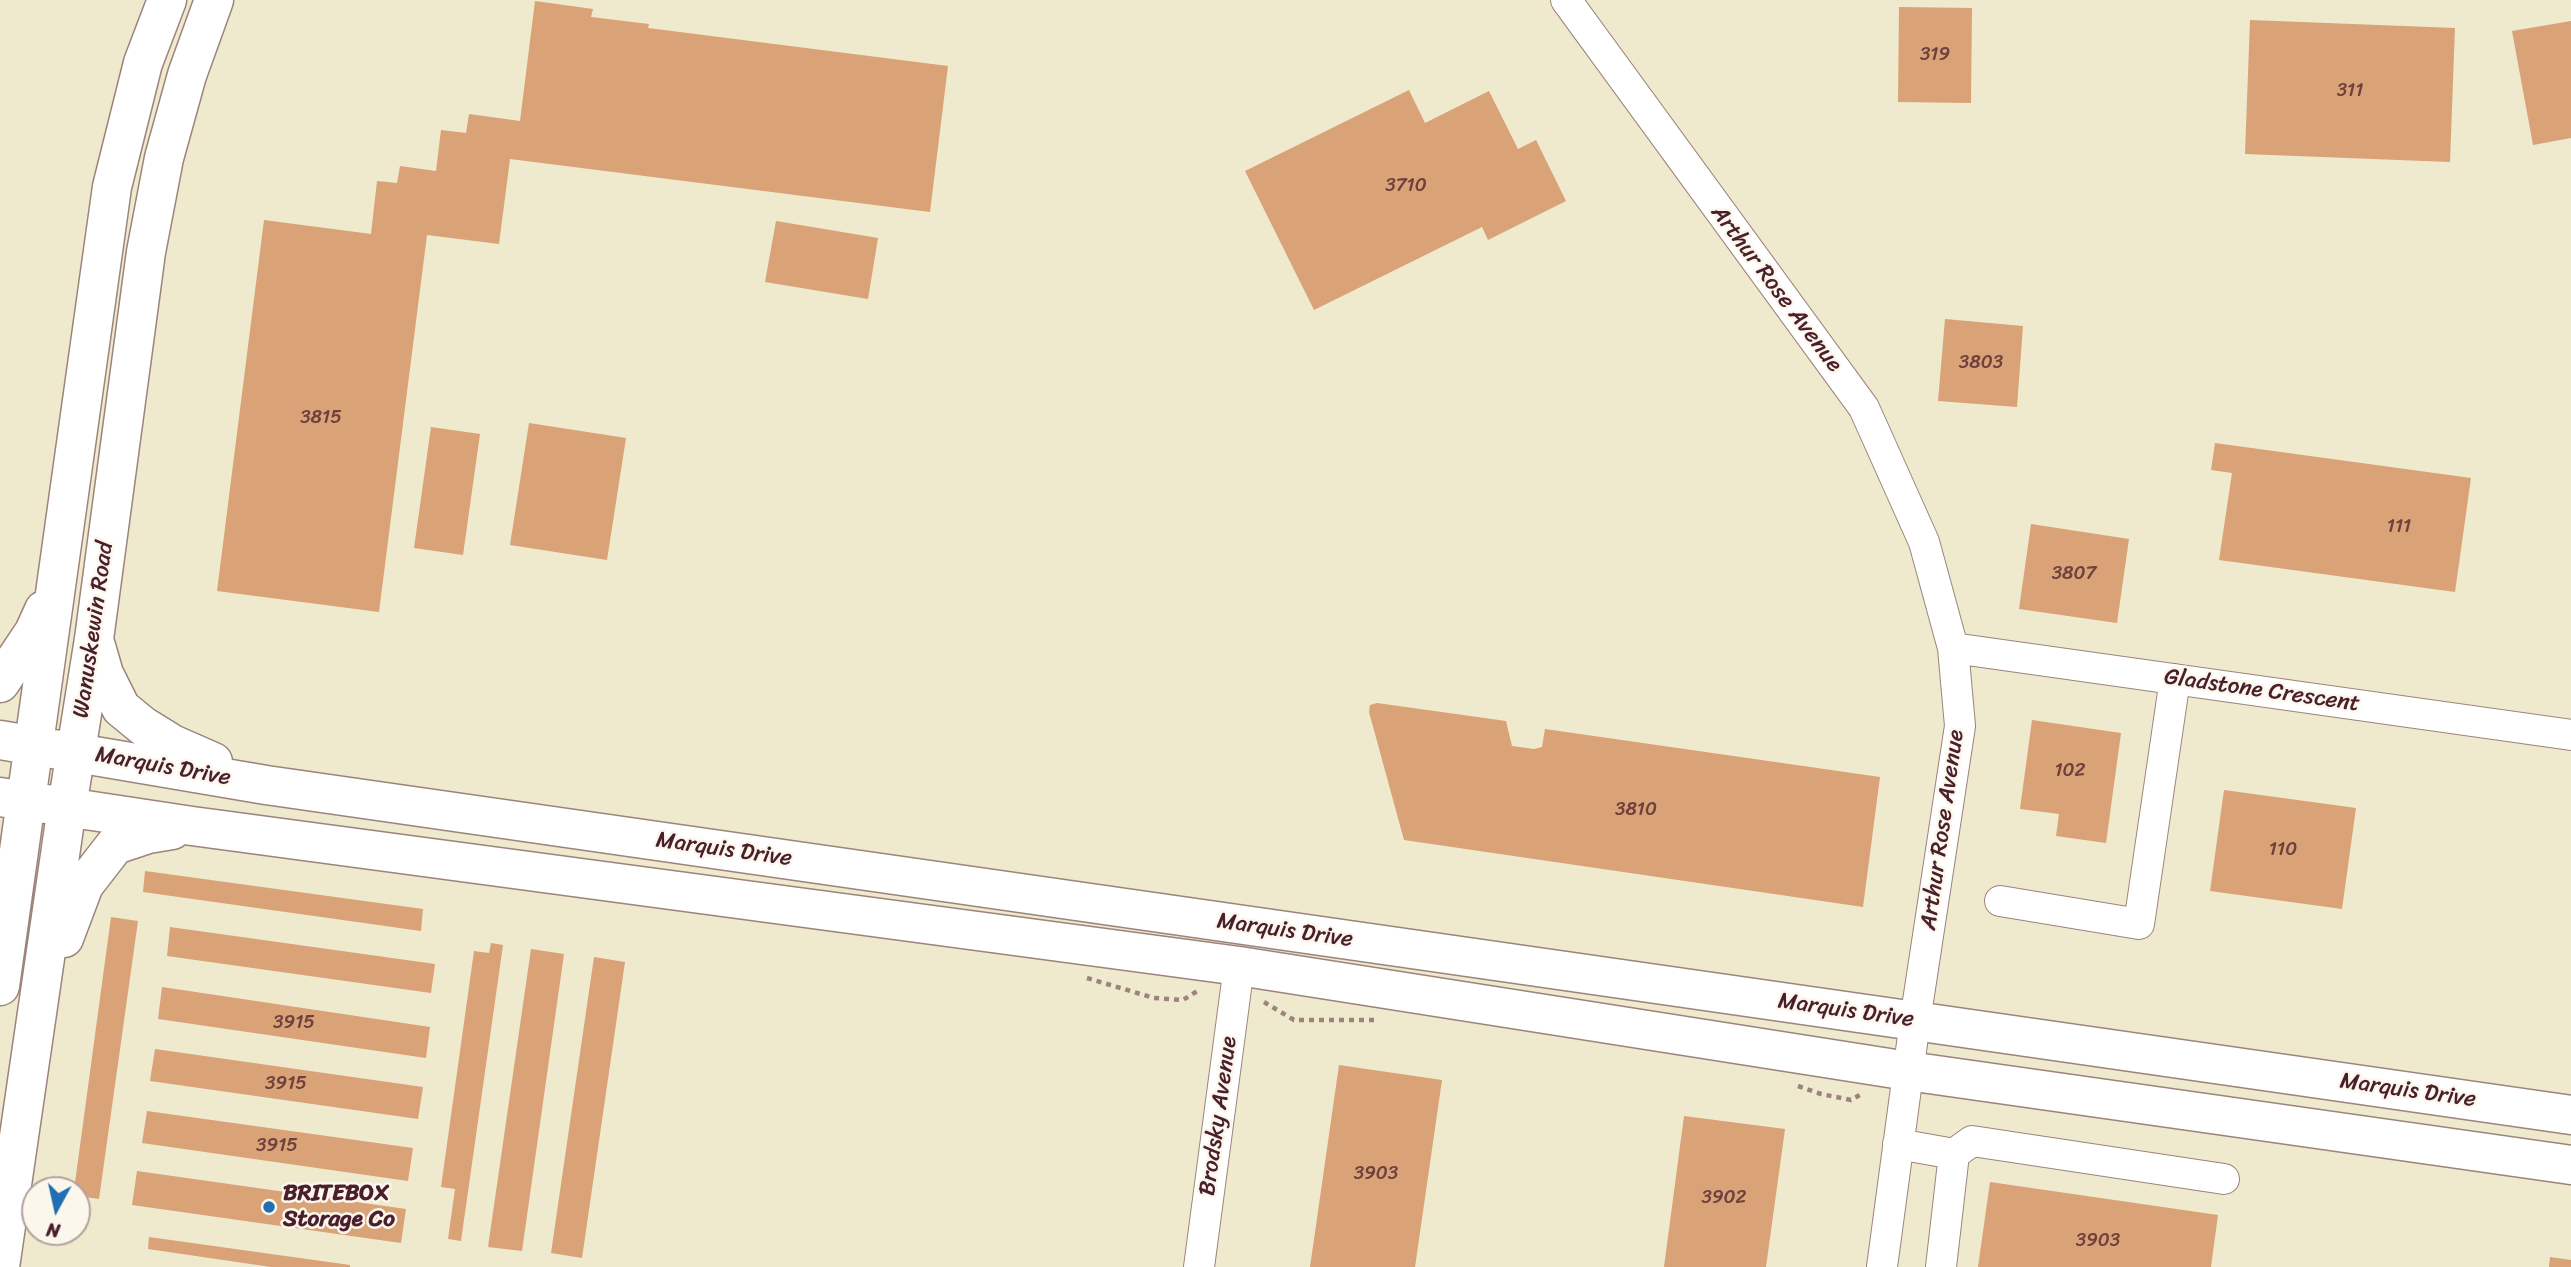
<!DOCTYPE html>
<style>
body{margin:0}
#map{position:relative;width:2571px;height:1267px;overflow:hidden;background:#efe9ce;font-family:Sriracha,sans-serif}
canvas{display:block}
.north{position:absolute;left:21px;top:1176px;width:70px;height:70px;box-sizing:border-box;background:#fbf7ec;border:2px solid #b4a19f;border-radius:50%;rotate:188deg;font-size:19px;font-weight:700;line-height:28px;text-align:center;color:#4a1f2b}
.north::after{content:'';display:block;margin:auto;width:24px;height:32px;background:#1f6fb2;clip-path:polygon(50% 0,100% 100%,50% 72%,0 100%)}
</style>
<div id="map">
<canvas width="2571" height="1267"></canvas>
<div class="north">N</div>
</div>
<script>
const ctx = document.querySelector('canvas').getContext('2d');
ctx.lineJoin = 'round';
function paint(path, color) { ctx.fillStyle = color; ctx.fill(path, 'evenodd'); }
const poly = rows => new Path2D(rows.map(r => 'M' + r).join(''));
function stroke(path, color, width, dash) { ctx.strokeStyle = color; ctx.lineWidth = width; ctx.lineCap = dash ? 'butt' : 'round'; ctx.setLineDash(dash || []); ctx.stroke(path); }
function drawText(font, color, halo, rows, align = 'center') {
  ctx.font = font + ' Sriracha,sans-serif'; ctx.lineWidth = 5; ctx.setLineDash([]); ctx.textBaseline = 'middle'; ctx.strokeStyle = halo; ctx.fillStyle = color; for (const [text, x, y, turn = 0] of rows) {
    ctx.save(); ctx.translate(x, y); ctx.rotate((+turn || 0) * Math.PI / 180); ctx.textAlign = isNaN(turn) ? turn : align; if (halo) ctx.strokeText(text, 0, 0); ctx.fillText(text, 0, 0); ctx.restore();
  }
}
paint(poly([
 [535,1,593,9,591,17,649,24,648,28,948,66,930,212,510,159,499,244,427,235,379,612,217,591,264,220,371,234,377,181,397,183,400,166,436,171,441,130,466,133,469,114,520,121],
 [1899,7,1972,8,1971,103,1898,102],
 [2250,20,2455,28,2450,162,2245,154],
 [2571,21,2571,138,2533,145,2512,31],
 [1409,90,1425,123,1489,91,1518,149,1536,140,1566,201,1488,240,1482,227,1314,310,1245,171],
 [776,221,878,238,868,299,765,282],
 [1945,319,2023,326,2017,407,1938,401],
 [529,423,626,438,607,560,510,545],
 [431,427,480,434,463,555,414,548],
 [2215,443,2471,478,2455,592,2219,560,2232,473,2211,470],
 [2031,524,2129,539,2117,623,2019,609],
 [1377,703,1506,721,1512,746,1534,749,1542,747,1545,729,1880,777,1863,907,1404,840,1369,712,1370,705],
 [2032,720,2121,733,2106,843,2056,836,2059,814,2020,809],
 [2224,790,2356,808,2342,909,2210,891],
 [145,871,423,909,421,931,143,892],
 [111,917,138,921,99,1199,77,1196,77,1190,74,1190],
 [170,927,435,964,431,993,167,956],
 [491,943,503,945,461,1241,448,1239,455,1189,441,1187,474,951,489,953],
 [531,949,564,954,522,1251,488,1247],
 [594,957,625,962,582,1258,551,1253],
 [162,987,430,1027,426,1058,158,1019],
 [155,1049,423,1087,418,1119,150,1081],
 [1339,1065,1442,1080,1415,1267,1310,1267],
 [147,1111,413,1148,408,1181,142,1143],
 [1684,1116,1785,1129,1766,1267,1664,1267],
 [137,1171,406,1209,401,1243,132,1205],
 [1990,1182,2218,1215,2211,1267,1978,1267],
 [149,1237,350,1265,350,1267,271,1267,148,1249],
 [2550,1257,2571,1260,2571,1267,2549,1267]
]), '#d9a277');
const minor = poly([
 [1566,0,1864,408,1924,542,1953,648,1960,726,1915,1021,1882,1267],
 [1953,648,2571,735],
 [2000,901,2139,924,2175,679],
 [1898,1144,1954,1154,1972,1141,2224,1179],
 [1199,1267,1239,966],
 [1941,1267,1954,1154]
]);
const major = poly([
 [95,643,104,674,121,708,143,726,172,744,213,762],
 [0,683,34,632,44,610],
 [0,740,266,785,2571,1115],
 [0,797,192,826,1239,966,1908,1071,2571,1165],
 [64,938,84,885,115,845,148,834,172,830],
 [0,986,112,187,143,63,167,0],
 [0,1267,67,807,94,639,146,252,164,158,187,75,214,0]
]);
stroke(minor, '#9c847c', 32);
stroke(major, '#9c847c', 41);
stroke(poly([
 [1087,978,1154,998,1183,1000,1199,990],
 [1264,1002,1294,1020,1376,1020],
 [1798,1086,1821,1094,1851,1100,1863,1093]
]), '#9c847c', 4.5, [5, 5]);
stroke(minor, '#fff', 30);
stroke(major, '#fff', 38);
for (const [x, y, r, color] of [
 [269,1207,7,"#1f6fb2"]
]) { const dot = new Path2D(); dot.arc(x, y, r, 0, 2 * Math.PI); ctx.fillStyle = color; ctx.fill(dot); stroke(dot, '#fbf7ec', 2.5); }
drawText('19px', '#6e403e', null, [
 ["319",1935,55],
 ["311",2350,91],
 ["3710",1406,186],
 ["3803",1981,363],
 ["3815",321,418],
 ["111",2399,527],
 ["3807",2074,574],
 ["102",2070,771],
 ["3810",1636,810],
 ["110",2283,850],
 ["3915",294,1023],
 ["3915",286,1084],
 ["3915",277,1146],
 ["3903",1376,1174],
 ["3902",1724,1198],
 ["3903",2098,1241]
]);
drawText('23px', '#4a1f2b', '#fbf7ec', [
 ["Arthur Rose Avenue",1776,289,53],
 ["Wanuskewin Road",94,630,-82],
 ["Gladstone Crescent",2262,691,8],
 ["Marquis Drive",163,767,10],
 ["Arthur Rose Avenue",1943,830,-82],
 ["Marquis Drive",724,850,8],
 ["Marquis Drive",1285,931,8],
 ["Marquis Drive",1846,1011,8],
 ["Marquis Drive",2408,1091,8],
 ["Brodsky Avenue",1219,1116,-82]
]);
drawText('bold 23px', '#4a1f2b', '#fbf7ec', [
 ["BRITEBOX",283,1194],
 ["Storage Co",283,1220]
], 'left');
</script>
